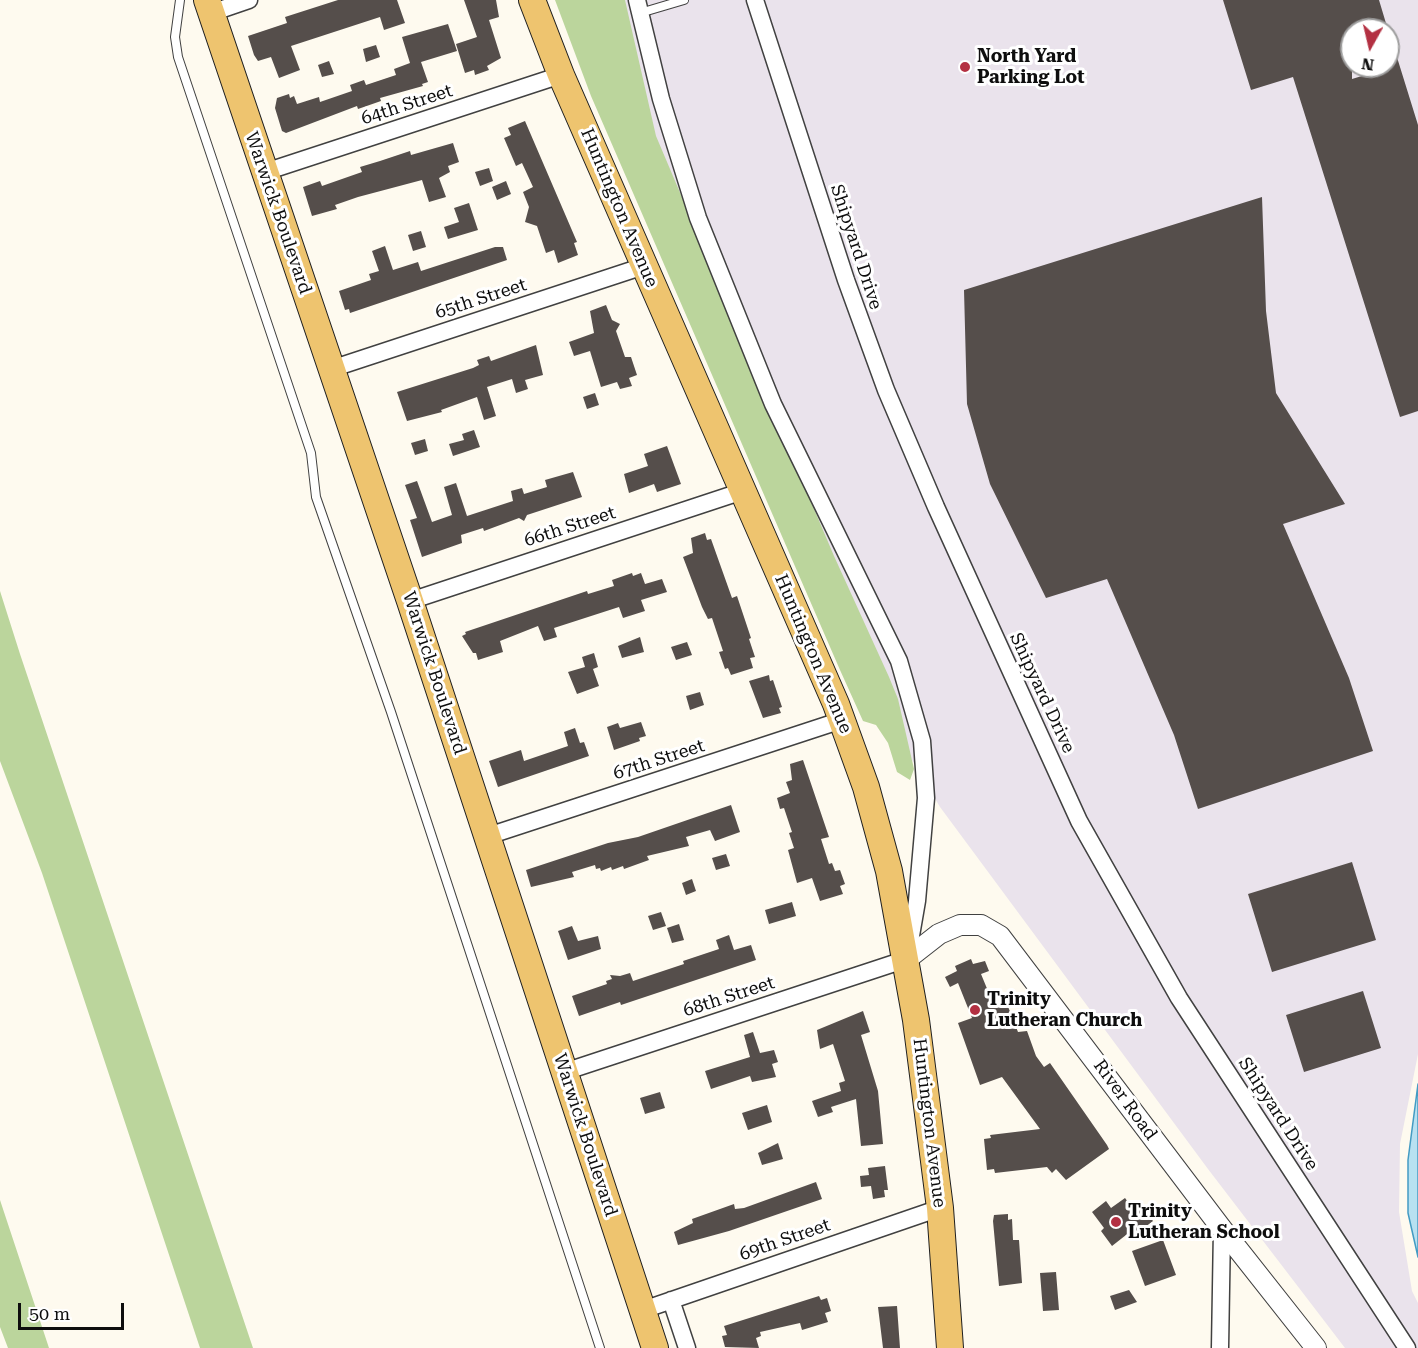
<!DOCTYPE html>
<style>
body{margin:0}
#map{position:relative;width:1418px;height:1348px;overflow:hidden;background:#fefaef;font-family:"Roboto Serif",serif}
canvas{display:block}
.north{position:absolute;left:1340px;top:18px;width:60px;height:60px;box-sizing:border-box;background:#fff;border:2px solid #9f9f9f;border-radius:50%;rotate:188deg;font-size:16px;font-weight:700;line-height:24px;text-align:center;color:#0e0e0e}
.north::after{content:'';display:block;margin:auto;width:21px;height:27px;background:#b33042;clip-path:polygon(50% 0,100% 100%,50% 72%,0 100%)}
.scale{position:absolute;left:18px;top:1303px;width:106px;height:27px;box-sizing:border-box;border:3px solid #0e0e0e;border-top:0;padding-left:8px;font-size:18px;line-height:21px;white-space:nowrap;color:#0e0e0e;-webkit-text-stroke:4px #fff;paint-order:stroke}
</style>
<div id="map">
<canvas width="1418" height="1348"></canvas>
<div class="north">N</div>
<div class="scale">50 m</div>
</div>
<script>
const ctx = document.querySelector('canvas').getContext('2d');
ctx.lineJoin = 'round';
function paint(path, color) { ctx.fillStyle = color; ctx.fill(path, 'evenodd'); }
const poly = rows => new Path2D(rows.map(r => 'M' + r).join(''));
function stroke(path, color, width, dash) { ctx.strokeStyle = color; ctx.lineWidth = width; ctx.lineCap = dash ? 'butt' : 'round'; ctx.setLineDash(dash || []); ctx.stroke(path); }
function drawText(font, color, halo, rows, align = 'center') {
  ctx.font = font + ' "Roboto Serif",serif'; ctx.lineWidth = 6; ctx.setLineDash([]); ctx.textBaseline = 'middle'; ctx.strokeStyle = halo; ctx.fillStyle = color; for (const [text, x, y, turn = 0] of rows) {
    ctx.save(); ctx.translate(x, y); ctx.rotate((+turn || 0) * Math.PI / 180); ctx.textAlign = isNaN(turn) ? turn : align; if (halo) ctx.strokeText(text, 0, 0); ctx.fillText(text, 0, 0); ctx.restore();
  }
}
paint(poly([
 [560,0,1418,0,1418,1054,1400,1144,1399,1212,1412,1291,1418,1303,1418,1348,1345,1348,1208,1169,940,807,840,639],
 [1352,30,1388,30,1388,66,1352,66]
]), '#eae3ec');
paint(poly([
 [555,0,625,0,656,136,834,556,889,677,898,699,914,769,910,780,897,772,888,743,876,725,863,721,840,670,591,96],
 [0,591,20,654,253,1348,200,1348,42,873,0,761],
 [0,1200,49,1348,8,1348,0,1327]
]), '#bbd59c');
const water = poly([
 [1418,1084,1418,1257,1408,1213,1408,1160,1418,1084]
]);
paint(water, '#b8e1f1');
stroke(water, '#449bc3', 1.5);
paint(poly([
 [338,0,397,0,405,23,384,30,380,17,291,46,300,70,279,78,271,57,258,61,254,55,248,36,287,23,285,17],
 [464,0,496,0,499,17,489,20,501,58,487,66,489,70,475,75,474,70,465,73,456,44,477,37],
 [1223,0,1379,0,1388,30,1352,30,1352,79,1388,68,1388,38,1391,38,1418,125,1418,411,1400,417,1293,77,1251,90],
 [448,24,457,51,421,62,428,82,422,84,423,86,380,98,381,101,358,109,357,106,286,133,282,131,275,108,277,98,289,94,290,98,294,96,297,104,319,97,320,102,352,91,350,85,364,80,366,85,396,75,394,69,410,63,402,37],
 [376,45,380,57,366,62,363,49],
 [329,61,334,74,322,77,318,65],
 [525,121,577,242,574,243,578,255,558,263,554,250,546,253,537,226,525,222,529,207,523,192,533,187,522,163,516,166,504,138,511,135,508,128],
 [453,143,459,162,448,166,450,172,439,178,446,197,429,202,422,180,358,197,335,205,337,209,312,216,303,187,320,181,322,186,362,172,360,167,380,161,410,151,411,155],
 [489,168,493,181,480,186,475,172],
 [506,181,511,194,497,200,492,187],
 [1262,197,1266,311,1276,393,1345,504,1283,524,1349,678,1373,751,1198,809,1174,735,1107,579,1046,598,990,484,967,404,964,290],
 [469,203,478,230,448,239,444,227,459,222,454,208],
 [421,231,426,247,413,251,408,235],
 [385,246,393,270,418,262,421,271,495,247,503,247,507,260,350,313,349,309,345,310,339,291,371,280,369,274,379,271,372,251],
 [606,305,612,320,620,324,616,331,625,357,631,357,637,375,629,378,632,386,620,389,617,382,601,387,590,351,574,356,569,342,594,333,590,311],
 [536,345,543,375,525,380,528,389,516,393,512,379,487,387,496,416,484,420,477,397,441,410,442,412,407,421,397,392,473,368,479,365,477,360,489,356,491,361],
 [595,393,599,405,587,409,583,397],
 [474,430,480,447,453,456,449,444,464,440,462,434],
 [425,439,428,451,415,455,411,443],
 [667,446,681,484,657,492,654,484,629,493,624,474,648,466,644,454],
 [573,472,582,497,527,515,524,521,519,518,484,531,483,528,461,535,462,543,422,557,410,520,417,518,405,485,417,481,432,522,452,515,444,487,456,483,467,516,513,501,511,491,522,488,524,494,547,487,545,480],
 [705,533,707,540,711,539,732,598,737,596,751,638,749,639,755,657,750,658,753,668,731,675,728,668,725,669,719,652,723,651,712,618,708,619,702,607,683,557,693,553,691,538],
 [632,573,633,576,641,573,645,584,662,579,667,592,641,600,645,611,623,618,619,607,554,628,557,637,544,641,538,626,500,641,503,652,478,660,476,653,473,653,462,636,466,634,465,632,587,591,588,594,614,586,612,580],
 [640,637,644,652,622,658,618,646],
 [687,642,692,655,676,660,671,647],
 [594,653,598,667,593,669,599,686,577,694,568,672,585,667,582,657],
 [769,675,770,681,773,680,782,707,779,708,781,713,763,718,749,681],
 [700,692,704,705,690,710,686,696],
 [641,722,646,736,639,738,640,741,614,750,607,727,618,723,620,728],
 [575,728,580,743,584,742,589,756,498,787,489,761,521,750,524,761,568,746,564,732],
 [803,760,829,837,821,839,829,864,832,863,835,871,840,870,845,884,840,886,843,894,820,901,812,878,797,883,788,850,794,848,789,833,792,832,784,808,780,809,777,798,790,793,786,782,792,780,790,764],
 [731,805,740,832,715,841,710,830,686,837,689,846,647,856,649,860,624,869,623,866,612,870,611,867,601,871,600,868,596,869,595,865,572,872,574,877,531,887,526,870,608,843,638,837],
 [726,854,730,866,716,870,712,858],
 [1352,862,1376,940,1272,972,1248,894],
 [692,879,696,891,686,895,682,883],
 [792,902,796,916,769,924,765,910],
 [661,912,666,926,653,930,648,916],
 [679,924,684,940,672,943,667,928],
 [572,926,578,941,598,936,601,949,568,960,558,931],
 [729,935,734,950,751,945,756,960,621,1005,620,1002,579,1016,572,996,607,984,606,981,612,979,610,975,620,976,630,973,633,981,684,964,683,961,719,949,716,940],
 [971,959,973,964,985,961,989,971,981,974,995,1008,1007,1004,1018,1032,1027,1031,1036,1056,1044,1067,1050,1063,1107,1145,1109,1149,1066,1180,1056,1169,1052,1173,1047,1167,995,1173,994,1169,987,1170,984,1139,991,1138,990,1135,1040,1129,1002,1077,980,1085,958,1023,972,1018,958,983,950,987,945,977,957,971,955,966],
 [1363,991,1381,1048,1304,1072,1286,1015],
 [863,1011,870,1032,861,1035,878,1091,883,1144,861,1146,856,1099,831,1107,833,1112,818,1117,812,1101,841,1091,839,1083,845,1081,833,1044,820,1049,817,1030],
 [753,1032,760,1053,774,1050,778,1062,772,1064,776,1077,752,1082,750,1076,711,1089,705,1071,750,1057,744,1035],
 [660,1092,665,1108,645,1114,640,1098],
 [767,1105,772,1122,748,1130,742,1113],
 [778,1143,783,1159,762,1165,758,1153],
 [885,1166,888,1190,884,1190,885,1197,873,1199,871,1186,861,1187,860,1176,869,1175,868,1168],
 [816,1182,822,1199,729,1231,678,1245,674,1232,693,1223,692,1219,734,1204,735,1209,744,1208],
 [1125,1198,1134,1210,1141,1205,1153,1221,1128,1240,1126,1235,1112,1246,1101,1231,1104,1228,1092,1212,1106,1201,1111,1208],
 [1008,1214,1008,1220,1012,1219,1013,1240,1019,1240,1022,1283,999,1286,993,1221,994,1215],
 [1163,1240,1176,1275,1145,1286,1132,1251],
 [1056,1272,1059,1310,1043,1311,1040,1273],
 [1129,1290,1137,1302,1115,1310,1110,1296],
 [819,1296,821,1300,827,1298,831,1311,825,1313,828,1322,802,1330,800,1323,760,1332,761,1336,756,1338,759,1348,725,1347,722,1336,727,1335,724,1326],
 [897,1306,900,1348,883,1348,878,1307]
]), '#554e4b');
const service = poly([
 [180,0,175,37,178,57,311,453,316,497,391,712,600,1348],
 [640,13,684,0]
]);
const minor = poly([
 [755,0,846,280,886,390,936,507,1079,821,1179,998,1407,1348],
 [211,13,249,0],
 [265,172,561,75],
 [331,369,644,266],
 [410,601,743,491],
 [488,836,842,720],
 [564,1072,907,959,917,901,926,798,922,741,899,661,773,404,698,218,661,99,637,0],
 [671,1300,687,1348],
 [643,1310,940,1208],
 [1220,1348,1222,1229]
]);
const tertiary = poly([
 [907,959,939,934,960,925,981,925,1000,936,1222,1229,1316,1348]
]);
const primary = poly([
 [207,0,410,601,655,1348],
 [532,0,561,75,836,704,866,787,889,871,916,1020,940,1208,950,1348]
]);
stroke(service, '#414141', 10);
stroke(minor, '#414141', 19);
stroke(tertiary, '#414141', 22);
stroke(primary, '#1f1f1f', 28);
stroke(service, '#fff', 8);
stroke(minor, '#fff', 16);
stroke(tertiary, '#fff', 20);
stroke(primary, '#eec46f', 26);
for (const [x, y, r, color] of [
 [965,67,6,"#b33042"],
 [975,1010,6,"#b33042"],
 [1116,1222,6,"#b33042"]
]) { const dot = new Path2D(); dot.arc(x, y, r, 0, 2 * Math.PI); ctx.fillStyle = color; ctx.fill(dot); stroke(dot, '#fff', 2); }
drawText('bold 18px', '#0e0e0e', '#fff', [
 ["North Yard",977,57],
 ["Parking Lot",977,78],
 ["Trinity",987,1000],
 ["Lutheran Church",987,1021],
 ["Trinity",1128,1212],
 ["Lutheran School",1128,1233]
], 'left');
drawText('18px', '#0e0e0e', '#fff', [
 ["64th Street",407,105,-18],
 ["Huntington Avenue",619,208,67],
 ["Warwick Boulevard",278,213,71],
 ["Shipyard Drive",856,247,72],
 ["65th Street",481,299,-18],
 ["66th Street",570,527,-18],
 ["Huntington Avenue",813,654,67],
 ["Warwick Boulevard",434,673,72],
 ["Shipyard Drive",1042,693,65],
 ["67th Street",659,760,-18],
 ["68th Street",729,997,-18],
 ["River Road",1125,1100,54],
 ["Shipyard Drive",1278,1114,57],
 ["Huntington Avenue",929,1123,83],
 ["Warwick Boulevard",585,1135,72],
 ["69th Street",785,1240,-19]
]);
</script>
